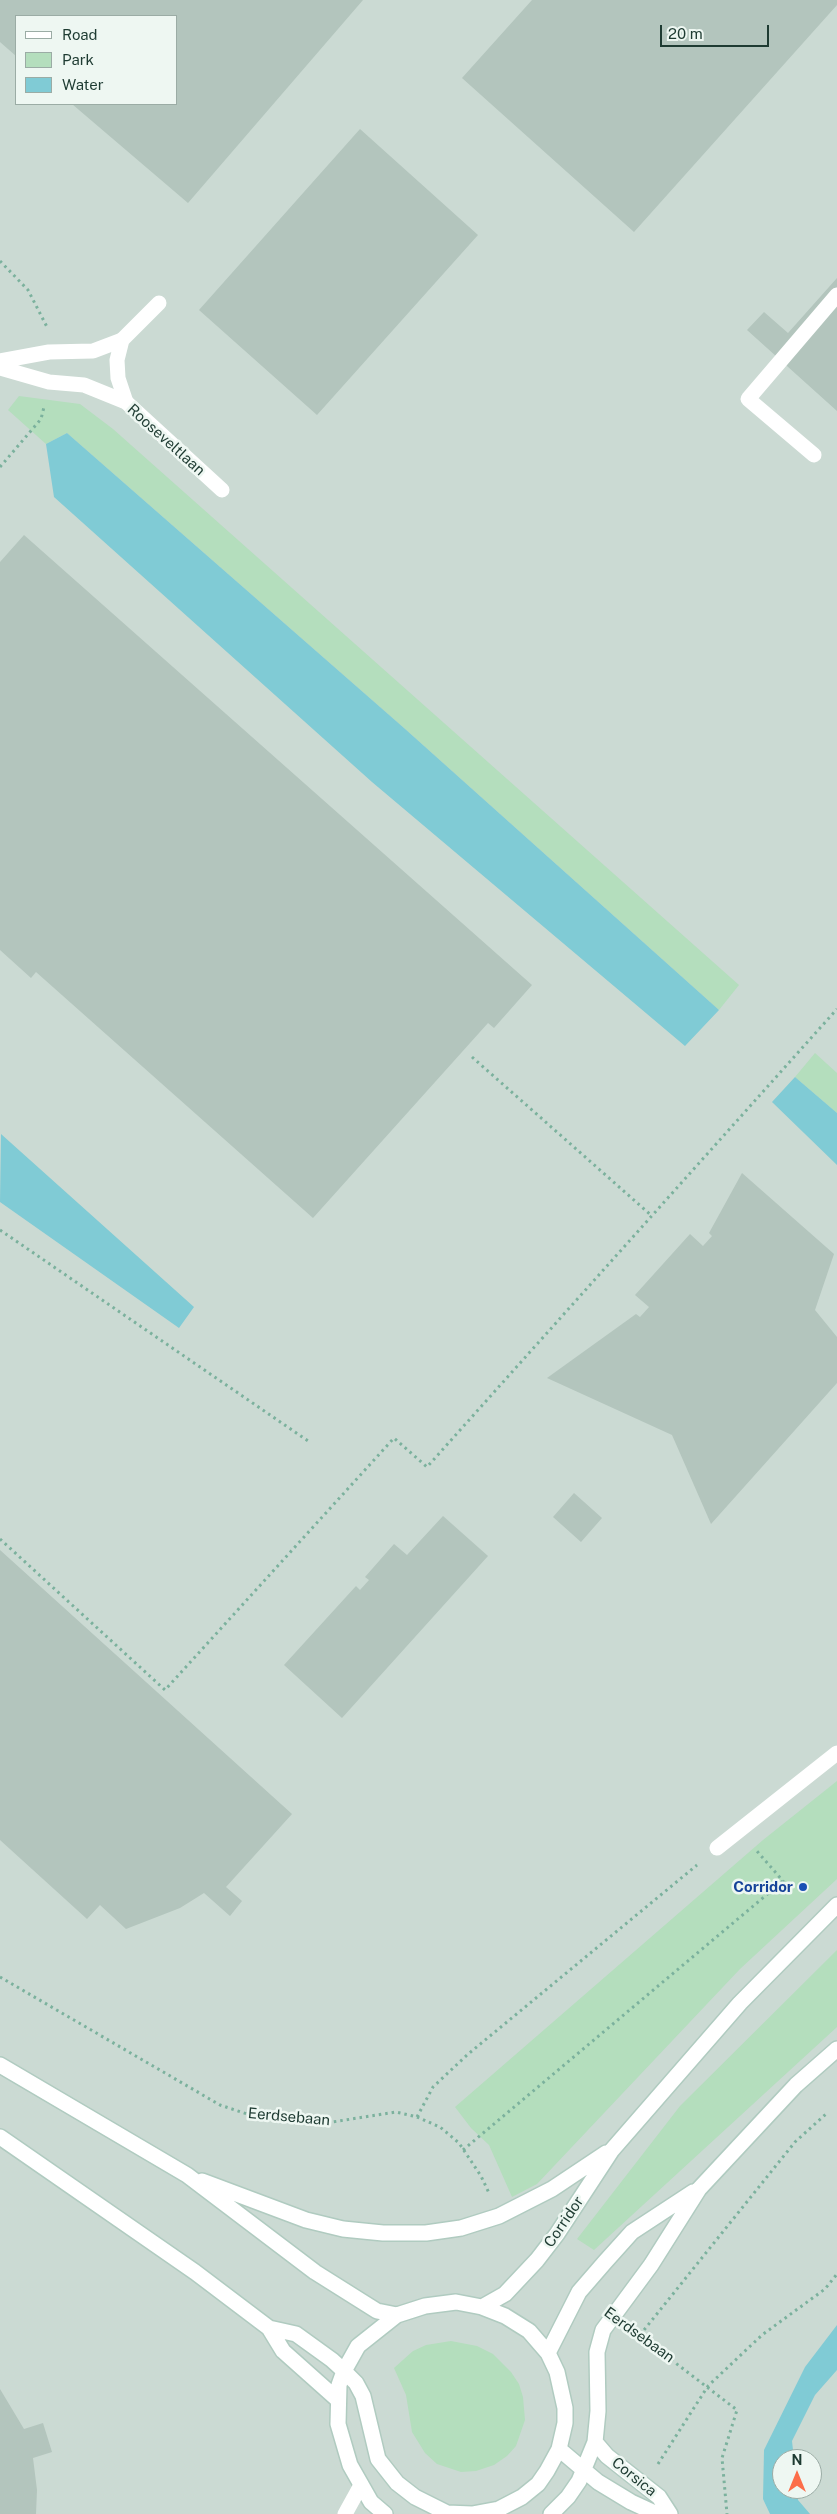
<!DOCTYPE html>
<style>
body{margin:0}
#map{position:relative;width:837px;height:2514px;overflow:hidden;background:#ddebe4;font-family:"Public Sans",sans-serif}
canvas{display:block}
.legend{position:absolute;left:15px;top:15px;width:162px;height:90px;box-sizing:border-box;background:#eef7f2;border:1px solid #9baca5;margin:0;padding:6px 9px;list-style:none;font-size:15px;color:#1e3b32}
.legend li{display:flex;align-items:center;gap:10px;height:25px}
.legend b{width:25px;border:1px solid #9baca5}
.north{position:absolute;left:772px;top:2449px;width:50px;height:50px;box-sizing:border-box;background:#eef7f2;border:1px solid #9baca5;border-radius:50%;rotate:0deg;font-size:14px;font-weight:700;line-height:20px;text-align:center;color:#1e3b32}
.north::after{content:'';display:block;margin:auto;width:18px;height:22px;background:#fc6e4a;clip-path:polygon(50% 0,100% 100%,50% 72%,0 100%)}
.scale{position:absolute;left:660px;top:25px;width:109px;height:22px;box-sizing:border-box;border:2px solid #1e3b32;border-top:0;padding-left:6px;font-size:15px;line-height:18px;white-space:nowrap;color:#1e3b32;-webkit-text-stroke:4px #eef7f2;paint-order:stroke}
</style>
<div id="map">
<canvas width="837" height="2514"></canvas>
<ul class="legend">
<li><b style="height:6px;background:#fff"></b>Road</li>
<li><b style="height:14px;background:#b4debd"></b>Park</li>
<li><b style="height:14px;background:#80cbd5"></b>Water</li>
</ul>
<div class="north">N</div>
<div class="scale">20 m</div>
</div>
<script>
const ctx = document.querySelector('canvas').getContext('2d');
ctx.lineJoin = 'round';
function paint(path, color) { ctx.fillStyle = color; ctx.fill(path, 'evenodd'); }
const poly = rows => new Path2D(rows.map(r => 'M' + r).join(''));
function stroke(path, color, width, dash) { ctx.strokeStyle = color; ctx.lineWidth = width; ctx.lineCap = dash ? 'butt' : 'round'; ctx.setLineDash(dash || []); ctx.stroke(path); }
function drawText(font, color, halo, rows, align = 'center') {
  ctx.font = font + ' "Public Sans",sans-serif'; ctx.lineWidth = 5; ctx.setLineDash([]); ctx.textBaseline = 'middle'; ctx.strokeStyle = halo; ctx.fillStyle = color; for (const [text, x, y, turn = 0] of rows) {
    ctx.save(); ctx.translate(x, y); ctx.rotate((+turn || 0) * Math.PI / 180); ctx.textAlign = isNaN(turn) ? turn : align; if (halo) ctx.strokeText(text, 0, 0); ctx.fillText(text, 0, 0); ctx.restore();
  }
}
paint(poly([
 [0,0,837,0,837,2514,0,2514],
 [16,16,176,16,176,104,16,104],
 [782,2459,812,2459,812,2489,782,2489]
]), '#cbdad3');
paint(poly([
 [19,396,80,404,113,429,739,985,719,1010,404,728,67,433,46,444,8,410],
 [815,1053,837,1073,837,1113,795,1077],
 [837,1781,837,1879,740,1969,537,2184,512,2197,489,2145,471,2128,455,2107,763,1840],
 [837,1950,837,2027,594,2250,577,2239,680,2106],
 [451,2341,477,2346,493,2354,511,2372,519,2384,523,2397,525,2420,516,2446,507,2456,494,2465,476,2471,461,2472,437,2464,425,2453,412,2432,406,2395,394,2368,413,2351,426,2345]
]), '#b4debd');
paint(poly([
 [67,433,404,728,719,1010,685,1046,372,782,54,497,46,444],
 [795,1077,837,1113,837,1165,772,1102],
 [1,1134,194,1307,179,1328,0,1202],
 [837,2325,837,2370,815,2395,792,2441,794,2459,782,2459,782,2489,797,2489,798,2500,810,2514,770,2514,763,2499,764,2450,805,2367]
]), '#80cbd5');
paint(poly([
 [0,0,363,0,188,203,72,104,176,104,176,16,16,16,16,56,0,42],
 [532,0,837,0,837,5,634,232,462,78],
 [360,129,478,235,317,415,199,310],
 [837,278,837,411,747,330,764,312,788,333],
 [24,535,532,985,494,1028,488,1023,313,1218,36,972,31,978,0,950,0,562],
 [742,1173,834,1254,815,1310,837,1337,837,1383,711,1524,672,1435,547,1378,636,1314,640,1317,649,1307,635,1295,690,1234,703,1246,712,1236,709,1233],
 [574,1493,602,1518,581,1542,553,1517],
 [443,1516,488,1556,342,1718,284,1665,356,1586,360,1590,369,1580,365,1577,394,1544,407,1555],
 [0,1550,292,1814,226,1887,242,1901,230,1916,204,1893,180,1908,126,1929,100,1905,87,1919,0,1840],
 [0,2389,24,2429,43,2423,52,2452,33,2458,37,2490,36,2514,0,2514]
]), '#b3c5bd');
const secondary = poly([
 [0,2065,187,2175,315,2272,377,2311,397,2315],
 [0,2137,195,2272,269,2328,283,2351,338,2400],
 [202,2181,306,2220,343,2229,383,2233,426,2233,461,2228,499,2216,552,2189,606,2153],
 [482,2307,505,2294,537,2260,557,2234,612,2150,740,2003,837,1905],
 [269,2328,296,2334,332,2360,344,2371,356,2383,363,2396,378,2459,397,2483,415,2497,447,2513,472,2514,499,2509,522,2497,538,2484,547,2471,559,2449,565,2423,565,2408,557,2372,548,2353,529,2331,505,2316,482,2307,456,2302,425,2306,397,2315,358,2346,344,2371,339,2385,338,2424,350,2465,371,2502,385,2514],
 [548,2353,579,2292,605,2262,632,2232,693,2192],
 [595,2442,607,2456,659,2497,670,2514],
 [559,2449,598,2482,631,2502,657,2514],
 [551,2514,568,2497,579,2481,595,2442,598,2411,597,2352,603,2330,651,2265,699,2189,796,2085,837,2049]
]);
stroke(secondary, '#b0cbc0', 18);
stroke(poly([
 [0,261,28,290,47,327],
 [0,467,41,419,44,407],
 [472,1057,652,1216],
 [0,1230,311,1443],
 [0,1539,165,1690,394,1438,427,1467,837,1009],
 [0,1977,220,2105,250,2115,326,2123,396,2112,417,2117,440,2127,459,2143,481,2176,489,2193],
 [417,2117,433,2087,467,2055,697,1865],
 [463,2150,783,1881,756,1850],
 [635,2332,737,2410,722,2458,727,2514],
 [640,2335,795,2142,826,2114],
 [658,2464,708,2386,762,2335,825,2289,837,2274]
]), '#7bb19d', 3, [2.5, 4]);
stroke(poly([
 [126,402,118,378,117,360,122,340,159,303],
 [814,455,748,399,837,295]
]), '#fff', 15);
stroke(poly([
 [0,361,49,352,93,351,122,340],
 [0,368,49,382,84,385,126,402,222,490],
 [717,1848,837,1753],
 [345,2514,361,2485]
]), '#fff', 15);
stroke(secondary, '#fff', 15);
for (const [x, y, r, color] of [
 [803,1887,5,"#1a4fb4"]
]) { const dot = new Path2D(); dot.arc(x, y, r, 0, 2 * Math.PI); ctx.fillStyle = color; ctx.fill(dot); stroke(dot, '#eef7f2', 2); }
drawText('15px', '#1e3b32', '#eef7f2', [
 ["Rooseveltlaan",166,440,42],
 ["Eerdsebaan",289,2117,5],
 ["Corridor",564,2222,-56],
 ["Eerdsebaan",639,2335,36],
 ["Corsica",634,2477,39]
]);
drawText('bold 15px', '#164399', '#eef7f2', [
 ["Corridor",793,1887]
], 'right');
</script>
